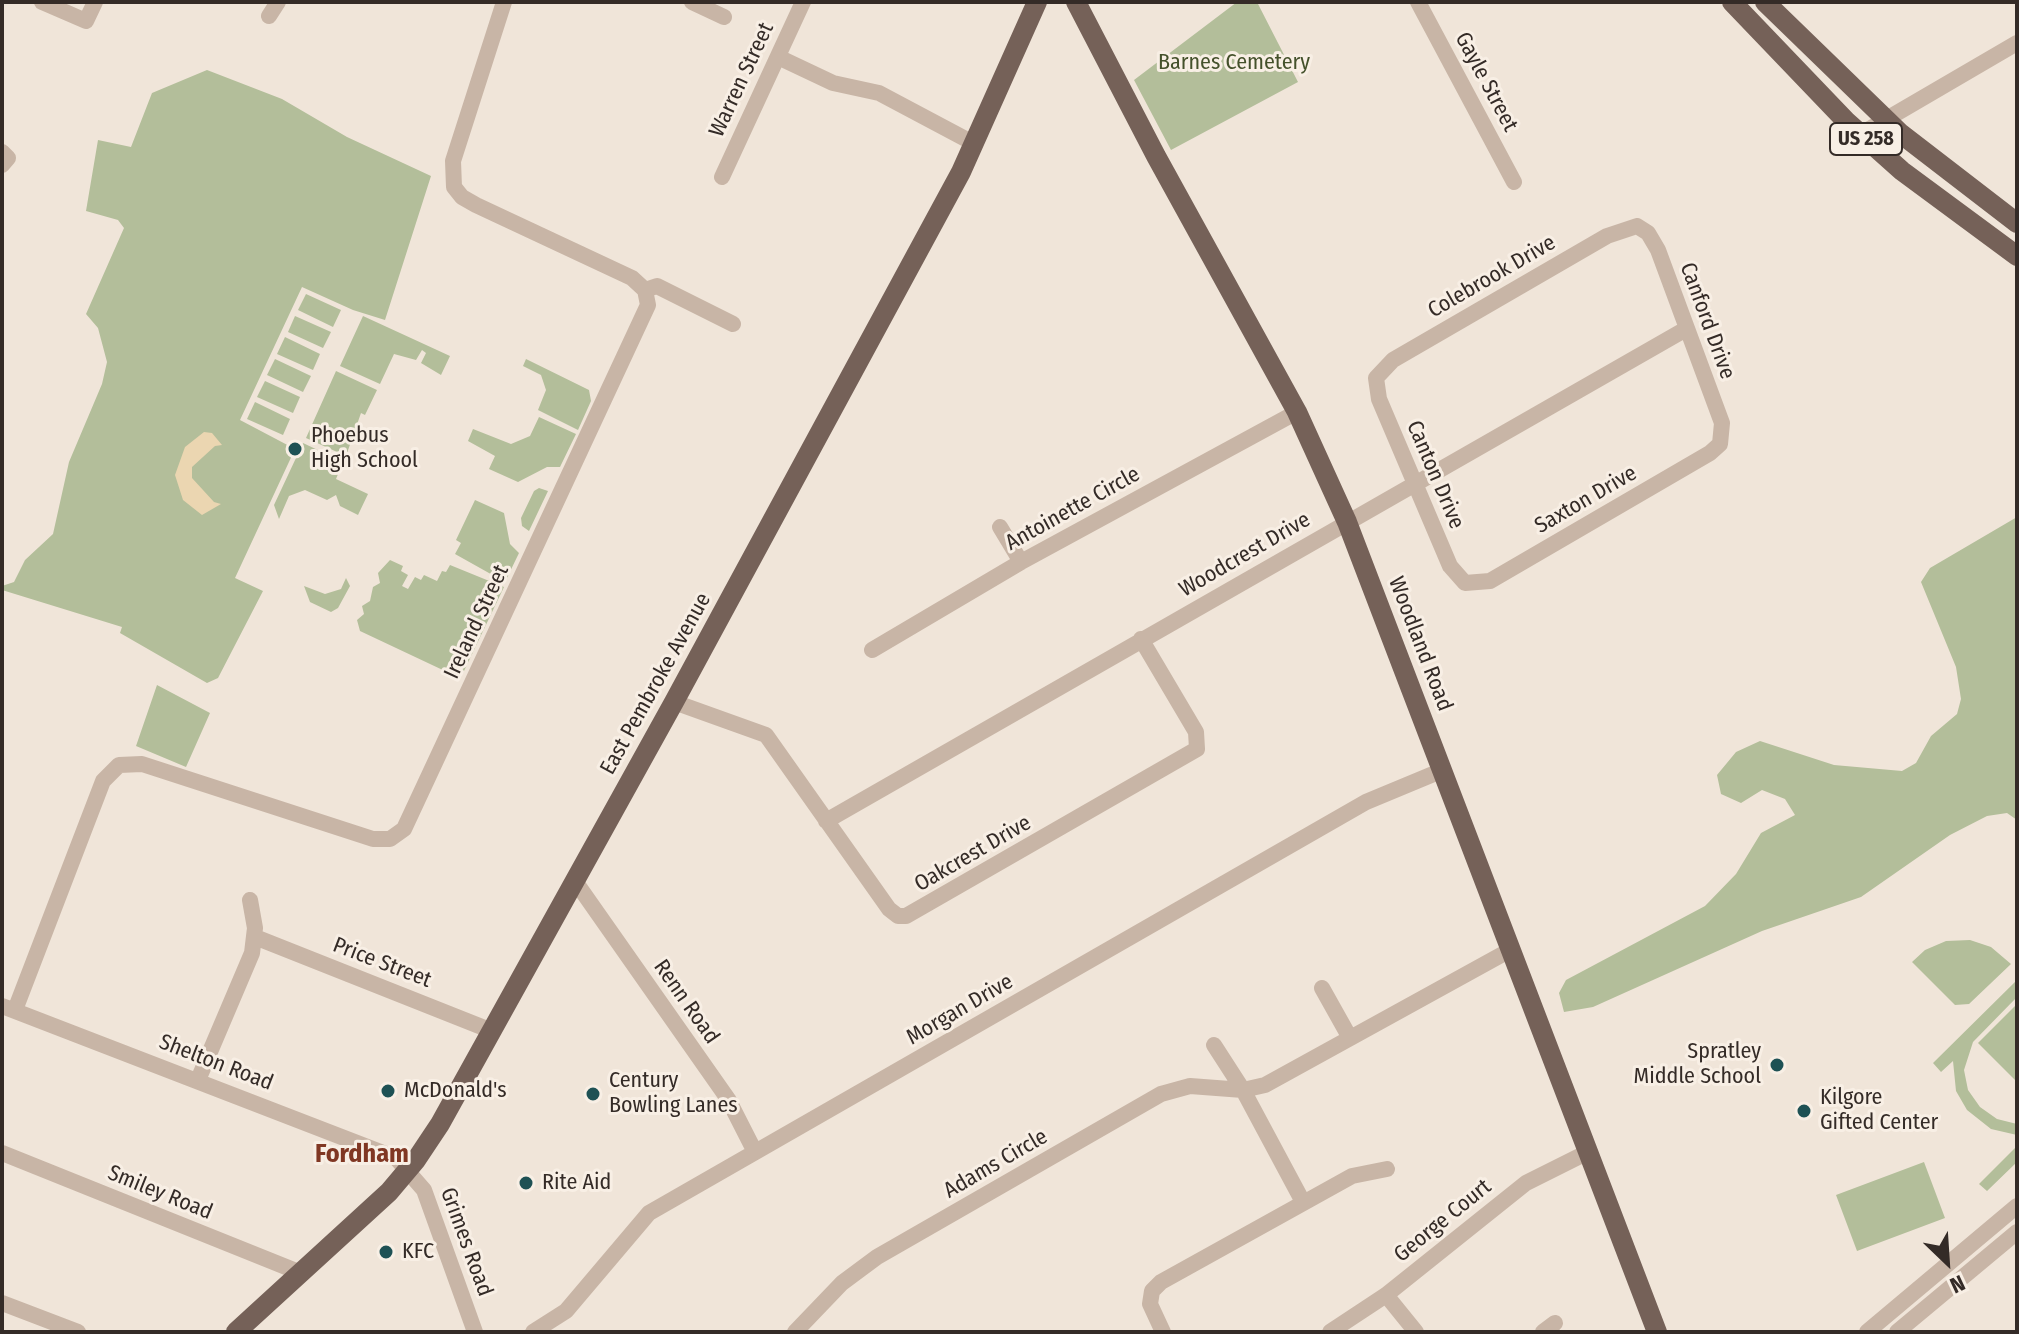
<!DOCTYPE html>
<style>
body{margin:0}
#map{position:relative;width:2019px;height:1334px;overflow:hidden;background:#f0e5d9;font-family:"Fira Sans Condensed",sans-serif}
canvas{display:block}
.frame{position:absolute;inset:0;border:4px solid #342b27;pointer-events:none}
.north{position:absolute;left:1907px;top:1222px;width:80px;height:80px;-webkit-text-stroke:6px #f8efe5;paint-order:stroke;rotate:155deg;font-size:22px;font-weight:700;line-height:32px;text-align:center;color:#342b27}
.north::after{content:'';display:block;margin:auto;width:28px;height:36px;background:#342b27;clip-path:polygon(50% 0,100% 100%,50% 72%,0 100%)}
</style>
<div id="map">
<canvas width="2019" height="1334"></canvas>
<div class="frame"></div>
<div class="north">N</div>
</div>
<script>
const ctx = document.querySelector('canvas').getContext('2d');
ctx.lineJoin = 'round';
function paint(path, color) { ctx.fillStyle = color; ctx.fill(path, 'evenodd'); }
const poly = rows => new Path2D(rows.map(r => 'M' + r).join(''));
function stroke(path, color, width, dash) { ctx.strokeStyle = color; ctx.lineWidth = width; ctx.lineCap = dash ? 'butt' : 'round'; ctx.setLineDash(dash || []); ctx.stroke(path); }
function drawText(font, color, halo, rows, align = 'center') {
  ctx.font = font + ' "Fira Sans Condensed",sans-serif'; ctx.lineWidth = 6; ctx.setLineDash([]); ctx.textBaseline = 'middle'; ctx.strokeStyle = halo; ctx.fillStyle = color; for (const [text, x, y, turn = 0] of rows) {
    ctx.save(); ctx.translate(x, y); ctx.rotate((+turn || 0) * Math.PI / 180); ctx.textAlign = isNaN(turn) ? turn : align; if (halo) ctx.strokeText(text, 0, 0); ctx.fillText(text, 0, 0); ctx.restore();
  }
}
paint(poly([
 [1237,2,1257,2,1298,82,1171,150,1134,80],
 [207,70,282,99,347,137,431,176,385,320,353,310,302,287,240,420,295,449,235,578,263,591,218,678,207,683,120,633,122,627,2,590,2,586,14,582,25,560,53,534,69,462,102,384,107,362,98,328,86,314,124,228,118,220,86,211,98,140,131,147,152,93],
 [306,294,341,310,333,327,298,310],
 [295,316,331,332,323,348,288,332],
 [363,316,450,356,441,375,421,363,426,353,422,350,416,360,394,354,380,384,340,366],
 [285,337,320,354,313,370,277,354],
 [275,359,311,376,303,392,267,375],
 [526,359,589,390,591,401,578,430,538,410,546,390,541,375,523,366],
 [336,371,377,390,365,415,361,413,346,456,306,438],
 [265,381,300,397,293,413,257,397],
 [255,402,290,419,283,435,247,419],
 [539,417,576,434,560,467,547,467,518,482,489,469,495,456,468,441,473,429,511,444,530,436],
 [303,443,343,462,336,479,368,494,358,515,340,506,336,495,327,500,305,490,289,496,279,519,274,505],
 [539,488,548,491,529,531,522,526,521,518,534,491],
 [475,500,504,513,510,544,519,553,505,582,455,554,461,543,456,540],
 [2017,517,2017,820,2007,813,1987,816,1950,835,1861,897,1762,931,1593,1007,1564,1012,1559,993,1566,980,1705,906,1736,874,1761,833,1795,815,1785,799,1762,790,1741,803,1721,794,1717,775,1736,752,1760,741,1834,765,1902,771,1916,763,1931,736,1957,714,1961,699,1956,667,1921,582,1930,568],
 [390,560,403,566,401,571,408,575,402,586,408,589,415,577,421,580,424,575,437,581,442,571,446,572,450,565,504,587,464,671,447,672,360,631,357,620,364,614,362,606,370,601,373,587,380,583,378,573],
 [346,578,350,586,338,608,331,612,310,602,304,586,325,594,341,589],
 [157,685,210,713,186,767,136,746],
 [1970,940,1991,947,2011,964,1969,1004,1955,1005,1912,962,1925,950,1946,941],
 [2017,980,2017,997,1973,1042,1964,1070,1968,1090,1980,1107,1997,1119,2017,1124,2017,1135,1991,1129,1967,1110,1956,1091,1953,1061,1941,1072,1933,1063],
 [2017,1004,2017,1082,1978,1043],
 [2017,1146,2017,1162,1987,1191,1979,1184],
 [1924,1162,1945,1218,1857,1251,1836,1195]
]), '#b3be9a');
paint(poly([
 [204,432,212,433,222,445,215,446,192,467,192,478,214,502,221,504,202,515,183,500,175,475,185,447]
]), '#ebd6b1');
stroke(poly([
 [42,2,86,21,95,2],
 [692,2,724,17],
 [1418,2,1514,182],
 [269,16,278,2],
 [778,57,833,83,879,93,975,144],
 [1861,134,2017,43],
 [2,152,8,158,2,165],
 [722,177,803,2],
 [1637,226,1648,233,1658,250,1722,423,1720,444,1710,453,1490,581,1465,583,1450,566,1379,399,1376,378,1393,360,1607,236,1637,226],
 [645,290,657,286,733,324],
 [1000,527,1021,562],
 [872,650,1021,562,1297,412],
 [674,702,766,735,889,909,898,916,906,916,1197,749,1196,732,1141,639],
 [826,821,1686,329],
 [575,881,728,1099,755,1152],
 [255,937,492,1031],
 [1322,988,1350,1038],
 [2,1006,396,1158,424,1190,475,1332],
 [15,1010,103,781,119,765,142,764,373,839,390,839,404,829,648,305,645,290,632,278,476,205,462,197,454,187,453,161,504,2],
 [1214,1045,1243,1090,1303,1202],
 [198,1080,252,953,255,928,250,900],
 [2,1153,301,1273],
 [1386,1295,1416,1332],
 [2,1303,78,1332],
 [533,1332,566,1311,649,1213,1366,802,1443,770],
 [795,1332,842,1283,877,1257,1161,1094,1190,1086,1243,1090,1265,1085,1512,949],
 [1163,1332,1150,1304,1152,1291,1161,1282,1352,1176,1387,1169],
 [1330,1332,1386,1295,1526,1183,1588,1152],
 [1543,1332,1555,1323],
 [1867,1332,2017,1206],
 [1897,1332,2017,1232]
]), '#c8b5a6', 16);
stroke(poly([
 [1076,2,1156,156,1297,412,1347,522,1657,1332],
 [1732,2,1846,121,1902,171,2017,256],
 [1765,2,1900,133,2017,223],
 [236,1332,389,1192,416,1160,440,1124,674,702,961,172,1037,2]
]), '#756158', 20);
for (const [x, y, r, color] of [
 [295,449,8,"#1e5154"],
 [1777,1065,8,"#1e5154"],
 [388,1091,8,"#1e5154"],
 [593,1094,8,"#1e5154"],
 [1804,1111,8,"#1e5154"],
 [526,1183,8,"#1e5154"],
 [386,1252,8,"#1e5154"]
]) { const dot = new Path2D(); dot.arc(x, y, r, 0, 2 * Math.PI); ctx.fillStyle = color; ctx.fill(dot); stroke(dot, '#f8efe5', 3); }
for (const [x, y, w] of [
 [1866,139,72]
]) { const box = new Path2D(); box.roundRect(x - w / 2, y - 16, w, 32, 6); ctx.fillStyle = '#f8efe5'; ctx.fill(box); stroke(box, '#342b27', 2); }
drawText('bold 20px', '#342b27', null, [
 ["US 258",1866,139]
]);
drawText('22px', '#44512b', '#f8efe5', [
 ["Barnes Cemetery",1234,63]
]);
drawText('22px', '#342b27', '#f8efe5', [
 ["Warren Street",742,80,-65],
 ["Gayle Street",1486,82,62],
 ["Colebrook Drive",1492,277,-30],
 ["Canford Drive",1707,321,70],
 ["Canton Drive",1435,475,67],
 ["Saxton Drive",1586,500,-30],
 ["Antoinette Circle",1073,509,-29],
 ["Woodcrest Drive",1245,555,-30],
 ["Ireland Street",477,622,-65],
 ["Woodland Road",1420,644,69],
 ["East Pembroke Avenue",656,684,-61],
 ["Oakcrest Drive",973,854,-30],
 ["Price Street",382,963,21],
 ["Renn Road",686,1002,55],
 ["Morgan Drive",960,1010,-30],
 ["Shelton Road",216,1063,21],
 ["Adams Circle",996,1164,-30],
 ["Smiley Road",160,1193,22],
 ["George Court",1443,1221,-39],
 ["Grimes Road",466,1242,70]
]);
drawText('22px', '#342b27', '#f8efe5', [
 ["Phoebus",311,436],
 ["High School",311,461],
 ["Spratley",1761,1052,"right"],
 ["Middle School",1761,1077,"right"],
 ["Century",609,1081],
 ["Bowling Lanes",609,1106],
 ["McDonald's",404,1091],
 ["Kilgore",1820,1098],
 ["Gifted Center",1820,1123],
 ["Rite Aid",542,1183],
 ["KFC",402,1252]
], 'left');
drawText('bold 26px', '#803723', '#f8efe5', [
 ["Fordham",362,1155]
]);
</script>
